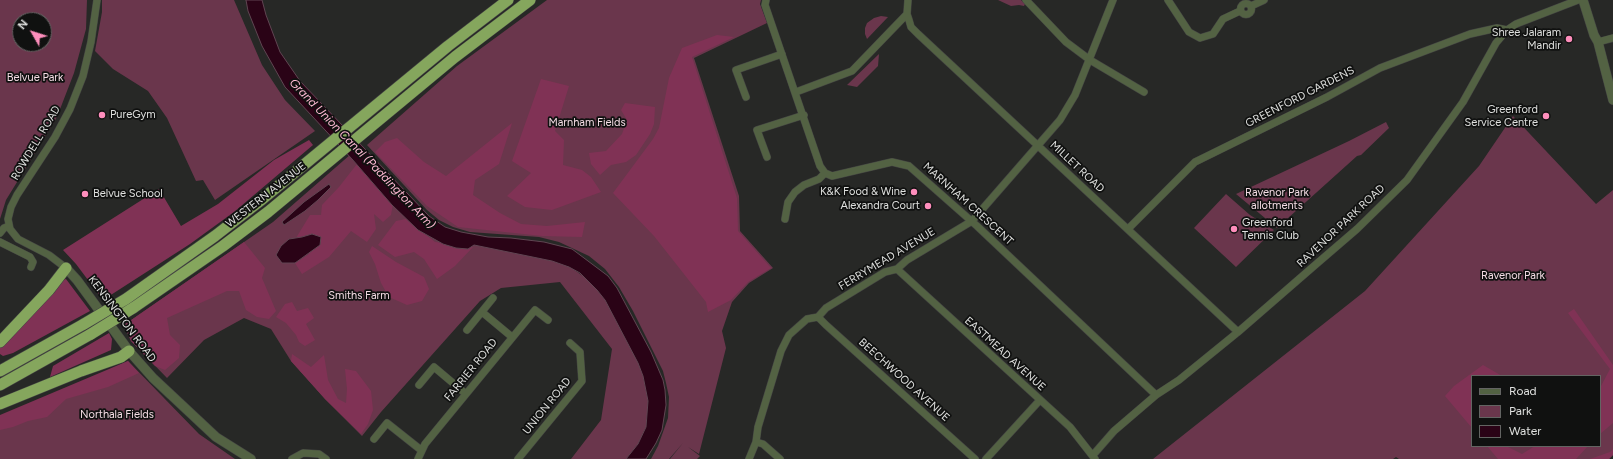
<!DOCTYPE html>
<style>
body{margin:0}
#map{position:relative;width:1613px;height:459px;overflow:hidden;background:#272826;font-family:Figtree,sans-serif}
canvas{display:block}
.legend{position:absolute;left:1471px;top:375px;width:130px;height:72px;box-sizing:border-box;background:#101110;border:1px solid #636462;margin:0;padding:5px 7px;list-style:none;font-size:12px;color:#dfe0de}
.legend li{display:flex;align-items:center;gap:8px;height:20px}
.legend b{width:20px;border:1px solid #636462}
.north{position:absolute;left:12px;top:12px;width:40px;height:40px;box-sizing:border-box;background:#101110;border:1px solid #636462;border-radius:50%;rotate:309deg;font-size:11px;font-weight:700;line-height:16px;text-align:center;color:#dfe0de}
.north::after{content:'';display:block;margin:auto;width:14px;height:18px;background:#fe8ebc;clip-path:polygon(50% 0,100% 100%,50% 72%,0 100%)}
</style>
<div id="map">
<canvas width="1613" height="459"></canvas>
<ul class="legend">
<li><b style="height:5px;background:#536243"></b>Road</li>
<li><b style="height:11px;background:#6a364c"></b>Park</li>
<li><b style="height:11px;background:#2a0316"></b>Water</li>
</ul>
<div class="north">N</div>
</div>
<script>
const ctx = document.querySelector('canvas').getContext('2d');
ctx.lineJoin = 'round';
function paint(path, color) { ctx.fillStyle = color; ctx.fill(path, 'evenodd'); }
const poly = rows => new Path2D(rows.map(r => 'M' + r).join(''));
function stroke(path, color, width, dash) { ctx.strokeStyle = color; ctx.lineWidth = width; ctx.lineCap = dash ? 'butt' : 'round'; ctx.setLineDash(dash || []); ctx.stroke(path); }
function drawText(font, color, halo, rows, align = 'center') {
  ctx.font = font + ' Figtree,sans-serif'; ctx.lineWidth = 3.5; ctx.setLineDash([]); ctx.textBaseline = 'middle'; ctx.strokeStyle = halo; ctx.fillStyle = color; for (const [text, x, y, turn = 0] of rows) {
    ctx.save(); ctx.translate(x, y); ctx.rotate((+turn || 0) * Math.PI / 180); ctx.textAlign = isNaN(turn) ? turn : align; if (halo) ctx.strokeText(text, 0, 0); ctx.fillText(text, 0, 0); ctx.restore();
  }
}
paint(poly([
 [0,0,87,0,86,29,74,73,57,117,6,200,0,219],
 [20,20,44,20,44,44,20,44],
 [102,0,234,0,262,65,285,100,315,131,215,200,203,180,196,181,167,118,148,91,113,69,95,51,102,12],
 [547,0,761,0,760,4,767,23,694,58,739,196,740,231,773,268,749,283,732,302,722,331,726,348,699,454,688,447,700,456,697,459,670,459,683,443,669,459,651,459,658,446,668,418,669,397,666,383,663,371,633,311,619,287,605,269,589,256,559,242,539,237,470,232,453,227,439,220,427,210,367,145,457,66],
 [998,0,1021,0,1025,4,1024,6,1019,5,1011,6],
 [881,16,888,17,867,39,865,34,865,28,867,23,874,18],
 [879,54,878,66,857,87,847,85],
 [1513,116,1596,204,1613,190,1613,455,1609,459,1399,459,1396,457,1393,459,1153,459,1365,291,1479,166],
 [1472,376,1600,376,1600,446,1472,446],
 [1386,122,1389,128,1361,155,1357,156,1277,228,1236,194,1349,141],
 [351,154,401,210,478,245,565,263,599,288,639,357,649,396,646,427,638,444,626,459,571,459,601,420,612,349,560,282,501,288,480,301,381,412,362,436,325,399,291,361,271,329,244,318,204,340,167,378,131,341,124,325,273,222],
 [1226,194,1250,215,1274,230,1236,267,1194,228],
 [128,361,199,434,235,459,0,459,0,421]
]), '#6a364c');
paint(poly([
 [717,35,734,37,692,57,737,198,738,231,771,268,748,282,731,300,708,312,706,302,654,236,613,193,653,139,659,128,669,78,682,48],
 [541,79,569,86,555,131,564,140,563,165,582,170,591,177,601,192,552,210,525,207,507,196,531,173,512,161],
 [625,103,655,107,654,124,650,134,636,155,626,162,611,165,600,175,591,164,589,153,606,151,622,134,627,120,621,110],
 [512,123,499,164,475,180,473,195,500,213,521,224,547,226,585,222,582,237,542,236,458,227,427,206,375,152,385,142,397,138,424,162,446,176],
 [309,140,313,145,234,212,190,244,103,300,76,264,63,250,159,189,181,226,218,204,274,160],
 [357,164,393,204,391,215,383,222,374,214,376,229,367,242,351,231,329,257,302,274,295,263,309,254,313,234,296,238,310,215,321,215,322,205,339,187],
 [406,219,435,242,473,247,455,266,437,279,424,259,414,252,395,257,378,245,396,221],
 [244,242,265,268,262,278,276,311,269,319,257,317,246,310,239,291,227,291,167,318,170,335,180,345,179,358,165,370,155,366,131,341,124,325],
 [372,246,396,262,424,277,429,289,422,301,407,305,389,297,381,283,375,264,369,252],
 [66,279,90,311,13,353,3,356,0,354,0,347,62,280],
 [292,302,297,311,308,308,314,318,306,324,315,340,305,346,299,342,296,335,286,323,276,317,285,304],
 [1574,309,1613,365,1613,423,1600,434,1600,388,1610,369,1568,313],
 [109,333,112,339,111,350,50,377,53,366],
 [292,354,311,367,324,355,328,380,338,399,346,403,347,389,345,369,356,371,371,391,373,410,368,424,361,434,325,399,291,361],
 [128,361,139,373,108,387,66,399,47,417,28,421,13,427,0,430,0,415],
 [1483,365,1502,376,1472,376,1472,428,1445,396,1454,386],
 [1487,446,1506,446,1522,454,1535,446,1588,446,1576,459,1498,459],
 [1613,449,1613,455,1609,459,1590,459,1610,452]
]), '#803255');
const water = poly([
 [246,0,262,0,266,15,280,52,300,81,429,216,445,227,461,232,488,237,511,238,544,242,572,249,608,276,617,288,651,352,663,380,665,390,666,405,662,430,656,443,646,459,626,459,638,444,646,427,648,401,643,376,638,363,605,300,597,290,580,273,569,267,552,261,474,245,468,249,456,248,443,244,418,230,392,205,352,159,285,87,262,46,248,11,246,0],
 [329,184,331,187,318,200,305,211,284,225,282,222,304,202,329,184],
 [312,234,321,237,320,245,295,263,282,263,276,255,281,246,289,239,302,237,312,234]
]);
paint(water, '#2a0316');
stroke(water, '#604552', 1);
const minor = poly([
 [766,0,765,5,820,166,825,173,832,176,892,162,909,166,977,226,1156,395],
 [908,0,907,14,909,20,911,27,918,34,1238,332],
 [1026,0,1066,42,1090,60,1144,92],
 [1168,0,1189,32,1200,38,1213,34,1223,19,1240,11],
 '1240.5 9a5.5 5.5 0 1 1 11 0a5.5 5.5 0 1 1-11 0Z',
 [1251,6,1264,0],
 [1598,42,1613,38],
 [796,92,852,71,907,14],
 [746,97,736,70,782,54],
 [767,157,757,130,804,115],
 [785,219,788,202,795,192,804,185,819,179,825,173],
 [1128,229,1195,162,1327,97,1380,68,1470,34,1497,28,1507,30],
 [0,233,4,228,9,226],
 [0,242,30,257,33,262,31,267],
 [66,268,49,255,18,239,10,229,8,219,11,207,17,195,55,137,70,109,83,76,91,42,97,0],
 [897,269,1070,427,1095,459],
 [482,312,512,337],
 [818,317,826,325,975,459],
 [467,330,493,298],
 [419,385,434,367,466,394],
 [374,439,387,423,421,450],
 [756,442,763,444,780,459],
 [1093,455,1114,431,1156,395,1179,380,1238,332,1314,266,1357,229,1407,180,1463,102,1496,43,1507,30,1516,24,1578,0],
 [292,459,303,453,319,454,326,459],
 [418,459,425,444,535,310,548,320],
 [518,459,582,381,580,352,570,343],
 [749,459,756,442,758,427,781,351,789,335,807,319,818,317,826,308,885,272,897,269,907,260,972,221,1060,120,1075,95,1113,0],
 [986,459,1040,400]
]);
const tertiary = poly([
 [1583,0,1594,35,1598,42,1613,100],
 [66,268,77,280,129,351,153,378,216,437,251,459]
]);
const trunk = poly([
 [126,299,215,236,260,201,448,46,508,0],
 [133,308,223,246,268,212,455,57,530,0],
 [0,342,49,290,66,268],
 [0,371,84,324],
 [0,385,91,334],
 [0,404,81,371,121,357,129,351]
]);
stroke(minor, '#444543', 8);
stroke(tertiary, '#444543', 10);
stroke(trunk, '#444543', 12);
stroke(minor, '#536243', 7);
stroke(tertiary, '#536243', 9);
stroke(trunk, '#85a65d', 11);
const trunkBridge = poly([
 [84,324,126,299],
 [91,334,133,308]
]);
stroke(trunkBridge, '#444543', 12, []);
stroke(trunkBridge, '#85a65d', 11);
for (const [x, y, r, color] of [
 [1569,39,4,"#fe8ebc"],
 [102,115,4,"#fe8ebc"],
 [1546,116,4,"#fe8ebc"],
 [914,192,4,"#fe8ebc"],
 [85,194,4,"#fe8ebc"],
 [928,206,4,"#fe8ebc"],
 [1234,229,4,"#fe8ebc"]
]) { const dot = new Path2D(); dot.arc(x, y, r, 0, 2 * Math.PI); ctx.fillStyle = color; ctx.fill(dot); stroke(dot, '#101110', 1.5); }
drawText('11px', '#dfe0de', '#101110', [
 ["Shree Jalaram",1561,33],
 ["Mandir",1561,46],
 ["Greenford",1538,110],
 ["Service Centre",1538,123],
 ["PureGym",110,115,"left"],
 ["K&K Food & Wine",906,192],
 ["Belvue School",93,194,"left"],
 ["Alexandra Court",920,206],
 ["Greenford",1242,223,"left"],
 ["Tennis Club",1242,236,"left"]
], 'right');
drawText('11px', '#f4dce4', '#101110', [
 ["Belvue Park",35,78],
 ["Marnham Fields",587,123],
 ["Ravenor Park",1277,193],
 ["allotments",1277,206],
 ["Ravenor Park",1513,276],
 ["Smiths Farm",359,296],
 ["Northala Fields",117,415]
]);
drawText('11px', '#dfe0de', '#101110', [
 ["GREENFORD GARDENS",1300,97,-27],
 ["ROWDELL ROAD",36,143,-59],
 ["MILLET ROAD",1077,167,43],
 ["WESTERN AVENUE",266,195,-38],
 ["MARNHAM CRESCENT",968,204,42],
 ["RAVENOR PARK ROAD",1341,226,-43],
 ["FERRYMEAD AVENUE",887,259,-31],
 ["KENSINGTON ROAD",122,319,53],
 ["EASTMEAD AVENUE",1005,354,42],
 ["FARRIER ROAD",471,370,-51],
 ["BEECHWOOD AVENUE",904,380,42],
 ["UNION ROAD",547,406,-51]
]);
drawText('italic 12px', '#fdb8d2', '#101110', [
 ["Grand Union Canal (Paddington Arm)",362,154,46]
]);
</script>
